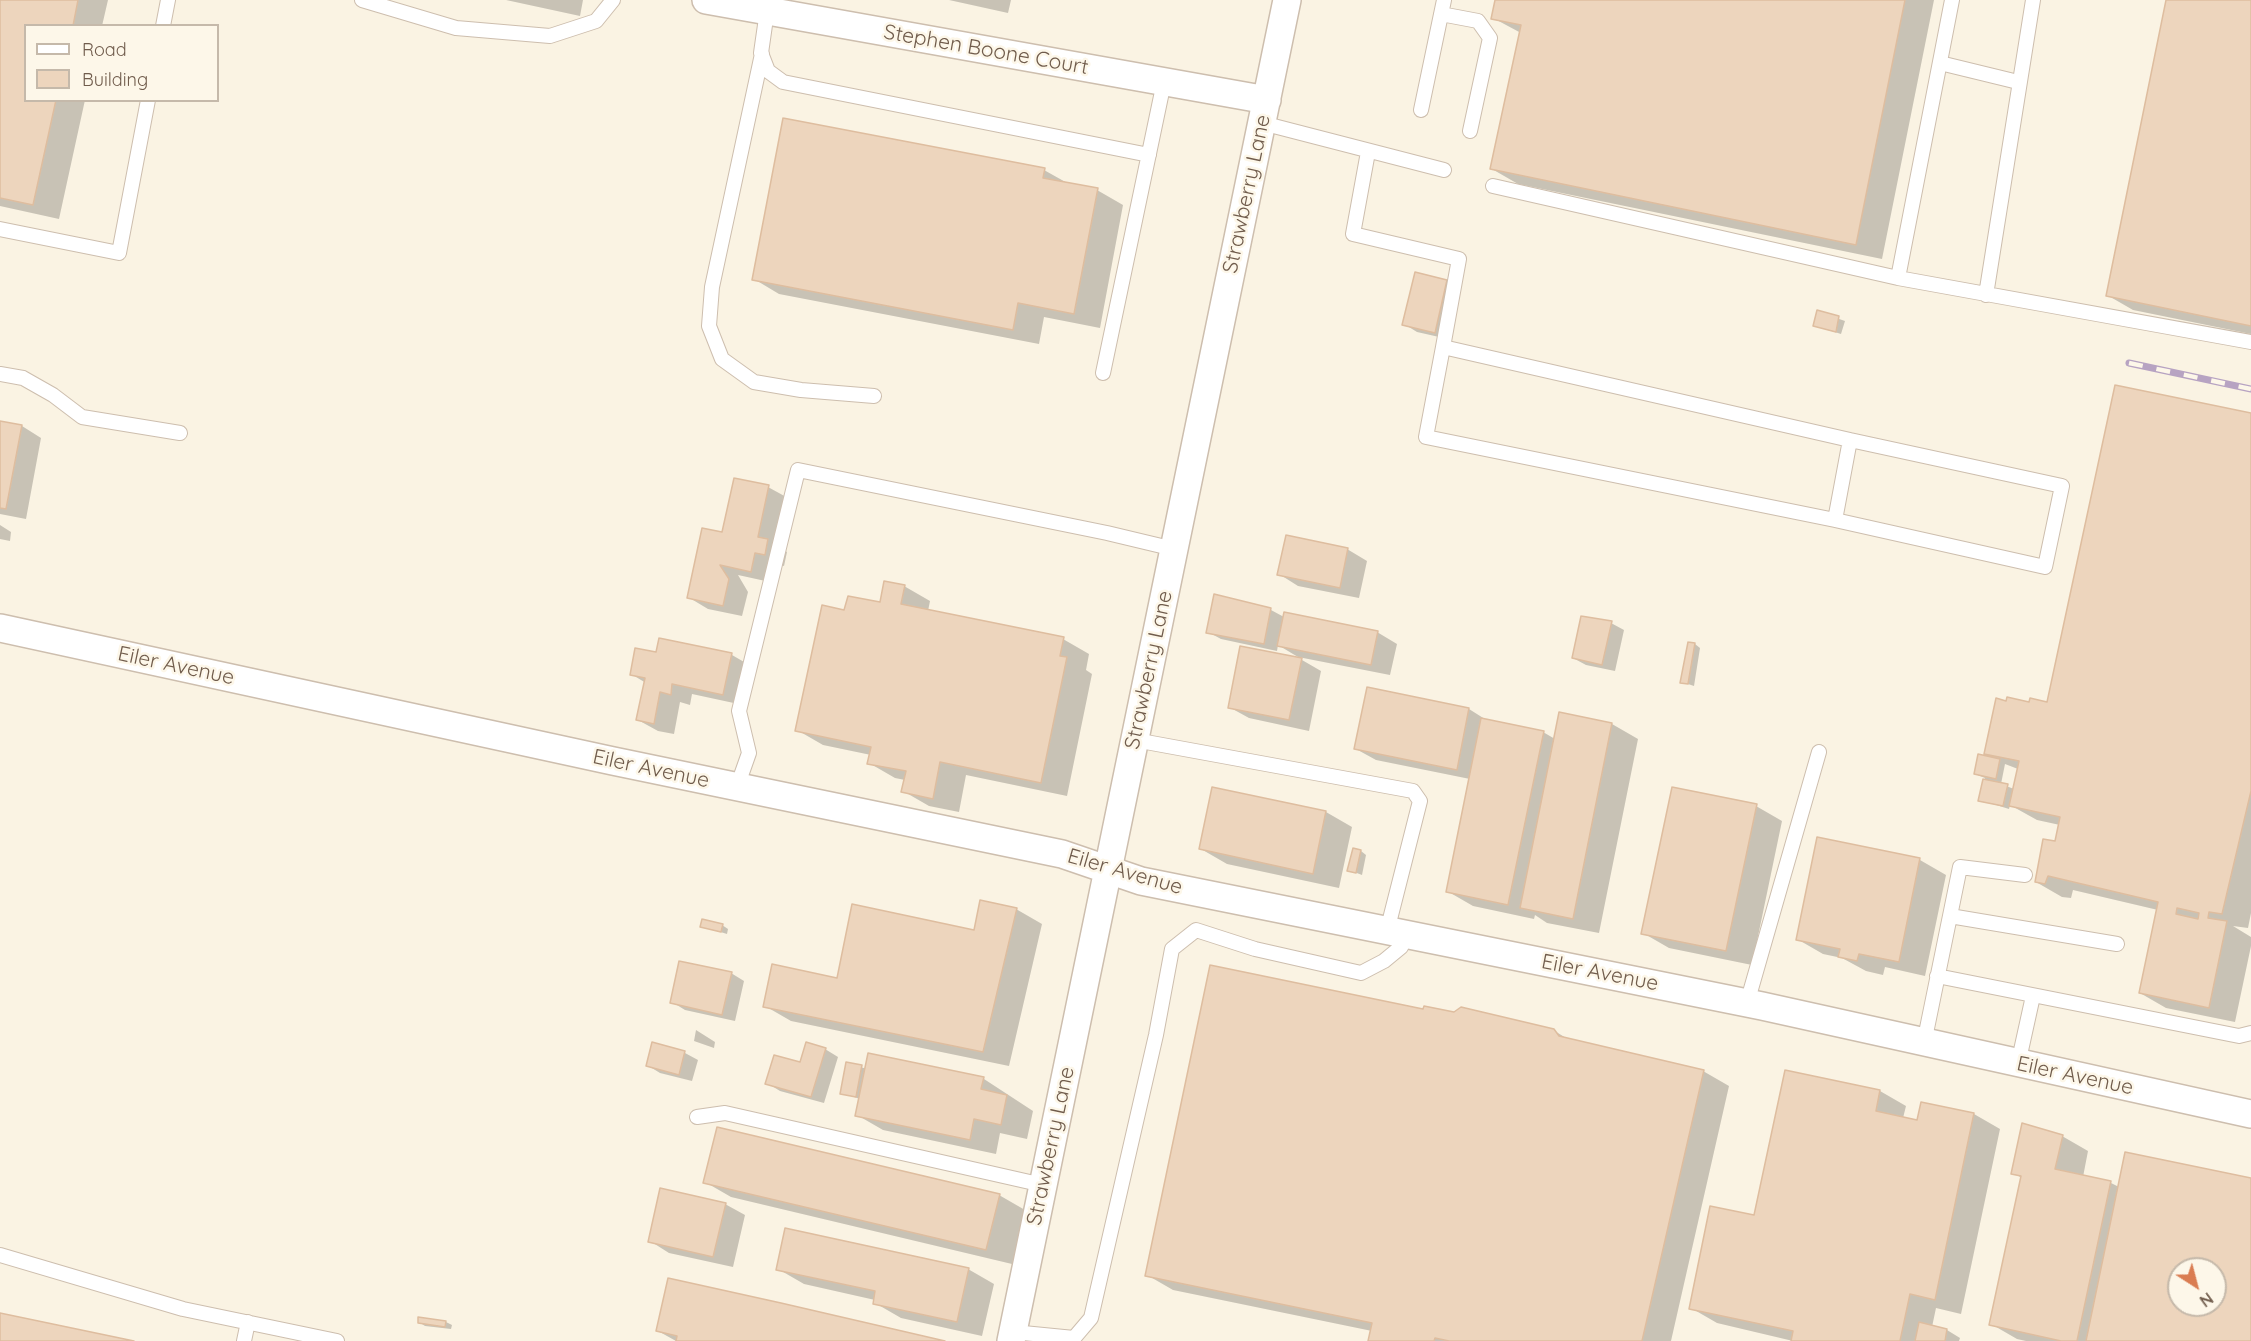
<!DOCTYPE html>
<style>
body{margin:0}
#map{position:relative;width:2251px;height:1341px;overflow:hidden;background:#faf3e3;font-family:Quicksand,sans-serif}
canvas{display:block}
.legend{position:absolute;left:24px;top:24px;width:195px;height:78px;box-sizing:border-box;background:#fdf7e9;border:2px solid #c5b9aa;margin:0;padding:8px 10px;list-style:none;font-size:18px;color:#705c4c}
.legend li{display:flex;align-items:center;gap:12px;height:30px}
.legend b{width:30px;border:2px solid #c5b9aa}
.north{position:absolute;left:2167px;top:1257px;width:60px;height:60px;box-sizing:border-box;background:#fdf7e9;border:2px solid #c5b9aa;border-radius:50%;rotate:144deg;font-size:16px;font-weight:700;line-height:24px;text-align:center;color:#705c4c}
.north::after{content:'';display:block;margin:auto;width:21px;height:27px;background:#da7d52;clip-path:polygon(50% 0,100% 100%,50% 72%,0 100%)}
</style>
<div id="map">
<canvas width="2251" height="1341"></canvas>
<ul class="legend">
<li><b style="height:8px;background:#fff"></b>Road</li>
<li><b style="height:16px;background:#edd5bd"></b>Building</li>
</ul>
<div class="north">N</div>
</div>
<script>
const ctx = document.querySelector('canvas').getContext('2d');
ctx.lineJoin = 'round';
function paint(path, color) { ctx.fillStyle = color; ctx.fill(path, 'evenodd'); }
const poly = rows => new Path2D(rows.map(r => 'M' + r).join(''));
function stroke(path, color, width, dash) { ctx.strokeStyle = color; ctx.lineWidth = width; ctx.lineCap = dash ? 'butt' : 'round'; ctx.setLineDash(dash || []); ctx.stroke(path); }
function drawText(font, color, halo, rows, align = 'center') {
  ctx.font = font + ' Quicksand,sans-serif'; ctx.lineWidth = 5; ctx.setLineDash([]); ctx.textBaseline = 'middle'; ctx.strokeStyle = halo; ctx.fillStyle = color; for (const [text, x, y, turn = 0] of rows) {
    ctx.save(); ctx.translate(x, y); ctx.rotate((+turn || 0) * Math.PI / 180); ctx.textAlign = isNaN(turn) ? turn : align; if (halo) ctx.strokeText(text, 0, 0); ctx.fillText(text, 0, 0); ctx.restore();
  }
}
paint(poly([
 [0,0,108,0,102,26,26,26,26,100,85,100,59,219,0,206],
 [506,0,583,0,580,16],
 [949,0,1011,0,1008,13],
 [1497,0,1934,0,1882,259,1518,184,1492,169,1521,33,1493,18],
 [2168,0,2251,0,2251,334,2133,310,2107,295],
 [1044,170,1069,184,1097,190,1123,205,1100,328,1044,317,1039,344,779,294,754,279],
 [1416,274,1447,281,1460,288,1448,339,1417,332,1404,324],
 [1819,312,1845,321,1841,334,1815,326],
 [2251,415,2251,913,2248,928,2233,926,2251,937,2251,946,2235,1022,2166,1008,2140,993,2158,910,2073,890,2071,898,2062,897,2036,882,2056,843,2060,825,2037,820,2010,805,2009,809,1980,800,1985,778,1975,774,1997,759,1986,753,2030,704,2049,704],
 [2005,764,2018,769,2014,789,2001,784],
 [0,422,22,426,41,438,26,519,0,514],
 [768,487,788,498,777,546,787,552,784,566,774,563,770,582,738,575,748,592,742,616,708,609,688,597,723,534],
 [0,525,11,532,10,541,0,539],
 [1347,549,1367,561,1359,598,1298,586,1279,574],
 [904,586,930,601,928,611,1063,639,1089,654,1086,670,1092,674,1067,796,966,775,959,812,929,806,903,791,905,780,895,778,869,763,871,755,823,745,797,730,845,612,881,604],
 [1215,596,1271,610,1284,617,1377,632,1397,644,1390,675,1298,657,1278,645,1277,651,1221,639,1208,632],
 [1611,623,1624,630,1615,671,1586,665,1573,658],
 [1695,644,1700,648,1694,686,1682,682],
 [657,654,732,655,751,666,743,705,692,694,690,705,680,702,674,734,658,731,638,720,646,683,631,674],
 [1302,660,1321,671,1309,731,1249,718,1229,707],
 [1368,689,1469,709,1488,721,1543,732,1555,739,1612,724,1638,739,1599,933,1547,923,1535,915,1534,919,1473,906,1447,891,1470,779,1376,760,1356,749],
 [1756,806,1782,821,1752,965,1669,948,1643,933],
 [1326,812,1352,827,1339,888,1227,864,1201,849],
 [1361,851,1366,855,1362,875,1349,870],
 [1920,860,1946,875,1925,976,1885,967,1883,975,1866,971,1842,958,1823,954,1797,939],
 [1016,909,1042,924,1009,1066,791,1021,765,1006,975,931],
 [722,925,728,929,727,934,701,926],
 [731,973,744,981,735,1021,685,1010,672,1002],
 [1424,1011,1553,1030,1571,1041,1703,1071,1729,1086,1671,1341,1370,1341,1372,1331,1173,1290,1147,1275],
 [696,1030,715,1042,714,1048,694,1041],
 [653,1043,685,1053,698,1060,692,1081,660,1073,647,1065],
 [825,1049,838,1057,824,1103,780,1091,767,1083],
 [870,1055,984,1079,1033,1111,1027,1139,1000,1133,996,1154,883,1130,857,1115,860,1099,842,1093,847,1063,867,1069],
 [1880,1091,1906,1106,1903,1118,1918,1122,1974,1114,2000,1129,1961,1314,1936,1308,1932,1327,1947,1330,1960,1338,1959,1341,1793,1341,1717,1323,1691,1308,1755,1217],
 [2062,1136,2088,1151,2083,1177,2111,1183,2119,1187,2251,1180,2251,1341,2026,1341,2017,1339,1991,1324,2022,1178,2013,1173],
 [2179,1269,2215,1269,2215,1305,2179,1305],
 [705,1182,999,1195,1025,1210,1012,1264,731,1197],
 [725,1204,745,1215,733,1267,669,1253,650,1241],
 [778,1269,968,1269,994,1284,982,1336,901,1318,875,1303,875,1300,804,1284],
 [419,1322,446,1322,452,1325,451,1329,425,1326],
 [658,1331,938,1341,676,1341]
]), '#0003');
const building = poly([
 [0,0,78,0,73,26,26,26,26,100,56,100,33,205,0,198,0,0],
 [1495,0,1905,0,1856,245,1490,169,1521,25,1491,19,1495,0],
 [2166,0,2251,0,2251,326,2106,296,2166,0],
 [783,118,1045,168,1043,178,1098,188,1074,314,1018,303,1013,330,752,280,783,118],
 [1415,272,1447,280,1435,333,1402,325,1415,272],
 [1817,310,1839,316,1836,332,1813,326,1817,310],
 [2115,385,2251,413,2251,791,2222,914,2209,912,2208,918,2227,921,2209,1008,2139,993,2158,902,2048,876,2045,884,2035,882,2043,839,2055,841,2060,817,2009,806,2019,761,1984,754,1996,698,2006,701,2007,697,2029,702,2030,698,2047,702,2115,385],
 [2177,908,2199,913,2198,919,2176,914,2177,908],
 [0,421,22,425,6,509,0,508,0,421],
 [734,478,769,485,758,537,768,539,765,555,755,553,751,572,720,565,729,579,723,606,687,598,702,528,722,532,734,478],
 [1286,535,1348,548,1340,588,1277,575,1286,535],
 [884,581,905,585,901,604,1064,637,1060,656,1067,657,1041,783,940,762,933,799,901,792,906,771,867,764,871,747,795,731,822,605,844,610,848,596,880,602,884,581],
 [1214,594,1271,608,1264,644,1206,633,1214,594],
 [1284,612,1378,631,1371,665,1277,646,1284,612],
 [1581,616,1612,621,1602,665,1572,658,1581,616],
 [659,638,732,653,723,695,672,684,671,695,660,692,654,724,636,720,645,678,630,675,635,648,656,652,659,638],
 [1688,642,1695,643,1688,684,1680,683,1688,642],
 [1240,646,1302,658,1289,720,1228,708,1240,646],
 [1367,687,1469,708,1457,770,1354,749,1367,687],
 [1559,712,1612,723,1573,919,1520,908,1559,712],
 [1481,718,1544,731,1508,905,1446,892,1481,718],
 [1978,754,2000,759,1996,779,1974,774,1978,754],
 [1983,779,2008,784,2003,806,1978,801,1983,779],
 [1212,787,1326,811,1313,874,1199,849,1212,787],
 [1672,787,1757,804,1726,951,1641,934,1672,787],
 [1817,837,1920,858,1899,962,1859,954,1857,961,1838,957,1840,949,1796,940,1817,837],
 [1353,848,1361,850,1356,873,1347,871,1353,848],
 [980,900,1017,908,983,1052,763,1007,772,964,837,978,852,904,974,930,980,900],
 [702,919,723,924,721,932,700,927,702,919],
 [679,961,732,972,722,1015,670,1003,679,961],
 [1210,965,1423,1009,1424,1006,1454,1012,1461,1007,1554,1029,1559,1036,1704,1070,1642,1341,1449,1341,1435,1338,1434,1341,1368,1341,1372,1323,1145,1276,1210,965],
 [652,1042,685,1051,679,1075,646,1066,652,1042],
 [806,1042,826,1048,811,1097,765,1084,774,1055,800,1062,806,1042],
 [868,1053,984,1077,981,1089,1007,1095,1001,1125,974,1119,970,1140,855,1116,868,1053],
 [846,1062,862,1065,856,1097,840,1094,846,1062],
 [1785,1070,1880,1090,1876,1111,1917,1120,1921,1102,1974,1113,1935,1300,1910,1294,1900,1341,1791,1341,1793,1331,1689,1309,1710,1206,1754,1215,1785,1070],
 [2022,1123,2063,1135,2055,1169,2111,1181,2077,1341,2061,1341,1989,1325,2021,1176,2011,1174,2022,1123],
 [717,1127,1000,1194,986,1250,703,1183,717,1127],
 [2125,1152,2251,1178,2251,1341,2086,1341,2125,1152],
 [2179,1269,2215,1269,2215,1305,2179,1305,2179,1269],
 [660,1188,726,1203,713,1257,648,1242,660,1188],
 [785,1228,969,1268,957,1322,873,1304,875,1291,776,1270,785,1228],
 [668,1278,781,1303,945,1341,676,1341,677,1336,656,1331,668,1278],
 [0,1313,134,1341,0,1341,0,1313],
 [418,1317,446,1321,445,1327,418,1323,418,1317],
 [1919,1322,1947,1329,1945,1341,1915,1341,1919,1322]
]);
paint(building, '#edd5bd');
stroke(building, '#debd9f', 1.5);
const lane = poly([
 [362,0,456,28,550,36,596,21,613,0],
 [767,11,761,53,768,71,783,82,1149,155],
 [1441,14,1478,21,1490,38,1470,131],
 [163,26,168,0],
 [762,54,712,287,709,326,722,359,754,382,801,390,874,396],
 [1940,63,2018,82],
 [1421,110,1444,0],
 [1262,123,1444,170],
 [1368,152,1353,234,1459,259,1443,347,1850,440,1835,520,1426,437,1443,347],
 [1493,186,1898,278,1952,0],
 [0,229,119,253,148,100],
 [1898,278,2251,342],
 [1986,295,2033,0],
 [1103,373,1164,82],
 [0,374,23,378,53,395,82,417,180,433],
 [1835,520,2045,567,2062,486,1850,440],
 [1135,740,1413,791,1420,801,1387,931],
 [737,787,749,753,739,711,798,470,1107,533,1174,549],
 [1950,916,2117,944],
 [1937,976,2239,1036,2251,1033],
 [1747,1003,1819,752],
 [1924,1043,1960,867,2025,875],
 [2018,1064,2033,996],
 [697,1117,725,1113,1043,1185],
 [0,1255,183,1309,337,1341],
 [1013,1332,1074,1338,1091,1318,1156,1035,1172,949,1196,930,1255,949,1361,973,1384,961,1401,947,1407,935],
 [244,1341,248,1322]
]);
const street = poly([
 [706,0,1267,100],
 [0,628,613,761,1062,854,1141,881,1762,1006,2251,1114],
 [1011,1341,1287,0]
]);
stroke(lane, '#cdbeae', 16);
stroke(street, '#cdbeae', 30);
stroke(lane, '#fff', 14);
stroke(street, '#fff', 27);
const rail = poly([
 [2129,363,2251,389]
]);
stroke(rail, '#b7a3c2', 7);
stroke(rail, '#fdf7e9', 4.5, [14]);
drawText('21px', '#705c4c', '#fdf7e9', [
 ["Stephen Boone Court",986,50,10],
 ["Strawberry Lane",1247,194,-78],
 ["Eiler Avenue",176,666,12],
 ["Strawberry Lane",1149,670,-78],
 ["Eiler Avenue",651,769,12],
 ["Eiler Avenue",1125,872,16],
 ["Eiler Avenue",1600,973,11],
 ["Eiler Avenue",2075,1076,12],
 ["Strawberry Lane",1051,1146,-78]
]);
</script>
